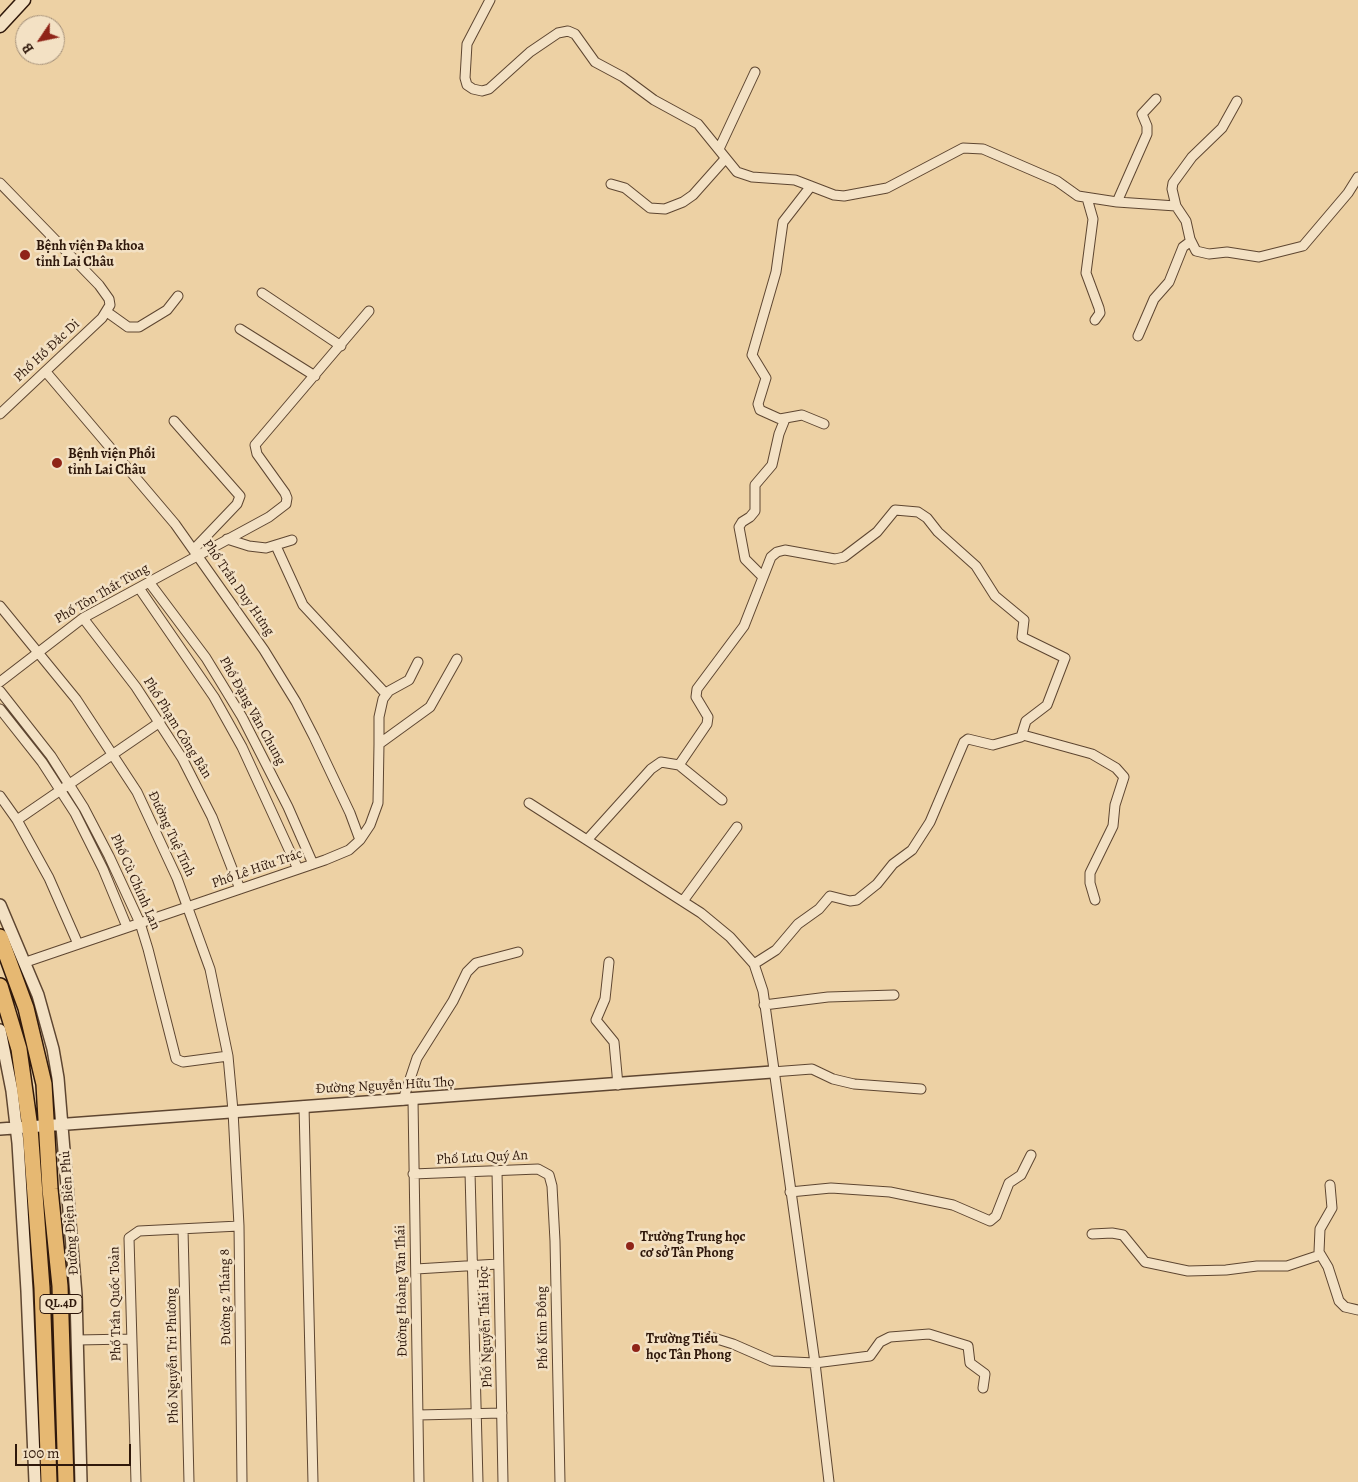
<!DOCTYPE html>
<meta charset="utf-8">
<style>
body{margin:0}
#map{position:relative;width:1358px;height:1482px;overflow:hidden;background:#edd1a4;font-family:Alegreya,serif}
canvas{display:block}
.north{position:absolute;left:15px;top:15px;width:50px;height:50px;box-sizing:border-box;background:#f3e1c4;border:1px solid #a5917a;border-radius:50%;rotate:236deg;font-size:14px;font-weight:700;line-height:20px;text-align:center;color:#2f180b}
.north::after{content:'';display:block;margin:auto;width:18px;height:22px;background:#8f2418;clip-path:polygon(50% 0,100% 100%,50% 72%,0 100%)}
.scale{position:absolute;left:15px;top:1444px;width:116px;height:22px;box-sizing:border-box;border:2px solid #2f180b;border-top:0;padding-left:6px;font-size:15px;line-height:18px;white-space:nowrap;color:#2f180b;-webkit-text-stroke:4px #f3e1c4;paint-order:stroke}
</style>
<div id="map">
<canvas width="1358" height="1482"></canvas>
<div class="north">B</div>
<div class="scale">100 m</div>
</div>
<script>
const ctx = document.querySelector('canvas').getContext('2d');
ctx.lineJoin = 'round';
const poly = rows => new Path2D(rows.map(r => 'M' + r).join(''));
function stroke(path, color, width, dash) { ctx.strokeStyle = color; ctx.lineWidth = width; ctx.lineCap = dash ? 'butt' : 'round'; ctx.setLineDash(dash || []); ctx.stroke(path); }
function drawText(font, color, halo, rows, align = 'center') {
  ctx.font = font + ' Alegreya,serif'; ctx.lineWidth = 5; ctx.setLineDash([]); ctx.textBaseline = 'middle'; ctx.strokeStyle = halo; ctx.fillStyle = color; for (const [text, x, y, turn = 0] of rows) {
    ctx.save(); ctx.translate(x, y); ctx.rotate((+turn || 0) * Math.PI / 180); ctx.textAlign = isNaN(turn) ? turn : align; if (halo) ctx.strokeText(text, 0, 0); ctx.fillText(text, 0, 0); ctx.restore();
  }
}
const minor = poly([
 [490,0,467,44,465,78,467,85,473,89,482,91,489,89,530,52,558,33,568,31,575,34,595,62,623,77,654,100,698,124,737,172,752,177,795,180,834,195,844,196,887,188,963,148,983,149,1057,181,1078,196,1117,202,1176,206,1186,221,1190,239,1196,251,1209,254,1227,252,1259,257,1303,246,1348,193,1358,177],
 [719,149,755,72],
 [0,183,99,285,109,299,110,305,102,318,0,414],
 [611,184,625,188,650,208,665,209,683,202,693,195,725,159],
 [811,186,783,222,776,272,752,355,766,378,758,404,760,410,780,419,802,415,824,424],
 [1087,198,1093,219,1086,273,1099,308,1100,313,1095,320],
 [1117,202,1147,134,1147,126,1142,114,1156,99],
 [1176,206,1172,189,1173,183,1192,157,1222,128,1237,101],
 [262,293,341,346],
 [107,312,128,327,139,327,167,310,178,296],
 [240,329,315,376],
 [1138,336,1154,299,1169,282,1183,247,1191,241],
 [174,421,240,496,237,504,194,549],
 [227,539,249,546,266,548,292,540],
 [276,546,303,605,386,694],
 [763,577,745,559,739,527,742,522,750,517,755,511,755,485,772,465,779,434,785,419],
 [149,582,206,658,242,717,288,807,313,864],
 [139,588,214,697,242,747,298,869],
 [0,606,76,699,137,792,177,878,210,969,228,1056,233,1111,239,1226,242,1482],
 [83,618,136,687,182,758,212,817,240,889],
 [0,682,83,618,269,517,286,504,287,498,285,493,257,454,255,445,369,311],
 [0,691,51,756,84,808,109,856,140,923,148,949,176,1059,183,1062,228,1056],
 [0,709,42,762,75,813,103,869,127,927],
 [1023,735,1092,754,1116,768,1124,777,1115,805,1113,826,1090,873,1090,883,1095,900],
 [379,744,379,717,383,699,389,691,409,680,418,662],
 [679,765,707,724,708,717,696,697,697,689,744,626,771,557,777,552,785,550,835,559,844,557,877,532,895,510,918,512,927,518,938,532,976,566,995,596,1024,620,1022,637,1065,658,1047,705,1026,721,1021,737,993,745,968,739,964,742,930,822,912,850,893,864,877,884,857,900,850,901,830,896,819,909,798,924,776,950,754,964],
 [0,796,17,820,49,878,78,944],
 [529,803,701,913,730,937,754,964,763,991,815,1363,829,1482],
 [17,820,160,722],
 [360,840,370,825,378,803,379,744,430,707,457,659],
 [587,840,651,769,661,762,679,765,722,800],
 [683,901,737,827],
 [26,962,325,860,349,850,360,840,350,813,314,737,296,702,264,650,175,524,46,372],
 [609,962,605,999,596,1020,614,1042,618,1085],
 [764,1005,828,997,894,995],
 [772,1072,812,1069,833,1079,854,1084,921,1089],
 [403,1100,417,1058,453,1001,467,972,476,963,518,952],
 [413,1100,419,1482],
 [304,1106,313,1482],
 [497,1171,503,1482],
 [470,1172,478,1482],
 [413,1174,538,1169,549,1175,552,1186,555,1241,560,1482],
 [1330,1185,1332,1208,1320,1229,1319,1252,1328,1267,1339,1301,1345,1307,1358,1310],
 [790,1192,831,1188,890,1192,953,1205,990,1221,996,1216,1009,1183,1021,1175,1031,1155],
 [183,1229,189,1482],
 [1092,1234,1112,1233,1123,1235,1145,1262,1188,1271,1226,1270,1257,1266,1287,1266,1320,1255],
 [416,1269,498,1264],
 [714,1338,733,1344,772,1361,815,1363,870,1356,880,1342,890,1337,929,1334,968,1346,970,1363,985,1374,983,1388],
 [77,1340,130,1339],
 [418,1415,502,1413],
 [136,1482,129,1238,139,1231,239,1226]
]);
const tertiary = poly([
 [0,905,38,995,53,1049,58,1078,76,1295,81,1482],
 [0,1030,12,1091,18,1143,27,1291,35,1482],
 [0,1129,772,1072]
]);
const secondary = poly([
 [0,26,24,0]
]);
const trunk = poly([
 [0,937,26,1008,44,1084,50,1189,60,1286,66,1482],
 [0,986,19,1049,30,1128,42,1288,49,1482]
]);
stroke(minor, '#5e4631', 11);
stroke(tertiary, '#5e4631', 14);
stroke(secondary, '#2f180b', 15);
stroke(trunk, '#2f180b', 18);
stroke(minor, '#f3e1c4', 9);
stroke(tertiary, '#f3e1c4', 11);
stroke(secondary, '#f3e1c4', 12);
stroke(trunk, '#e6b872', 15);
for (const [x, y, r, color] of [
 [25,255,6,"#8f2418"],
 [57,463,6,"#8f2418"],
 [630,1246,5,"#8f2418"],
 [636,1348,5,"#8f2418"]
]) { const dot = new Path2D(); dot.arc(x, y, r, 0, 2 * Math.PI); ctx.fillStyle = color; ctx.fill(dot); stroke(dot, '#f3e1c4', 2); }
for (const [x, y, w] of [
 [61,1304,42]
]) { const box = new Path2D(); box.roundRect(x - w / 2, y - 9.5, w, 19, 4); ctx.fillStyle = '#f3e1c4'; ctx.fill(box); stroke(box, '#2f180b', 1); }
drawText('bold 12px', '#2f180b', null, [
 ["QL.4D",61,1304]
]);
drawText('bold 14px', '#2f180b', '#f3e1c4', [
 ["Bệnh viện Đa khoa",36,247],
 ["tỉnh Lai Châu",36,263],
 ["Bệnh viện Phổi",68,455],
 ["tỉnh Lai Châu",68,471],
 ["Trường Trung học",640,1238],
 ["cơ sở Tân Phong",640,1254],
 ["Trường Tiểu",646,1340],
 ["học Tân Phong",646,1356]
], 'left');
drawText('14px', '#2f180b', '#f3e1c4', [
 ["Phố Hồ Đắc Di",47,351,-43],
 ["Phố Trần Duy Hưng",238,588,55],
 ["Phố Tôn Thất Tùng",102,594,-30],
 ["Phố Đặng Văn Chung",252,711,61],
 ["Phố Phạm Công Bân",177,728,58],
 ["Đường Tuệ Tĩnh",171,834,65],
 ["Phố Lê Hữu Trác",257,869,-19],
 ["Phố Cù Chính Lan",135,882,66],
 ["Đường Nguyễn Hữu Thọ",385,1086,-3],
 ["Phố Lưu Quý An",482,1158,-3],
 ["Đường Điện Biên Phủ",70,1213,-94],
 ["Đường Hoàng Văn Thái",402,1291,-91],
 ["Đường 2 Tháng 8",226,1297,-91],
 ["Phố Trần Quốc Toản",116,1304,-91],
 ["Phố Nguyễn Thái Học",486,1327,-92],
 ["Phố Kim Đồng",543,1328,-91],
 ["Phố Nguyễn Tri Phương",173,1356,-91]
]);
</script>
